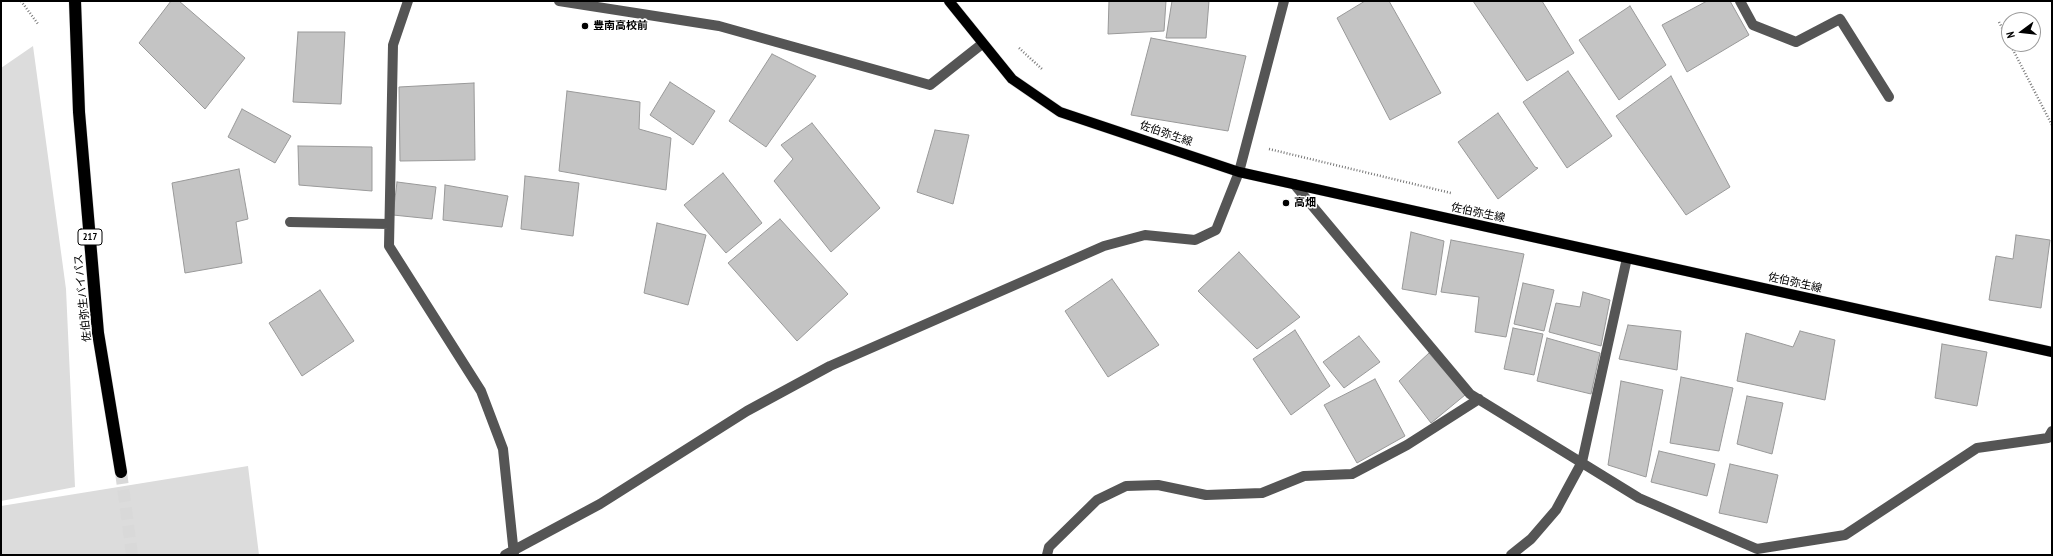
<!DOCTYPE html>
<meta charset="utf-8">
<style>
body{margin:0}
#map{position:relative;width:2053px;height:556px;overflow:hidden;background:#fff;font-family:"PT Sans Narrow",sans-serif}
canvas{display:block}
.frame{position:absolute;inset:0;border:2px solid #000;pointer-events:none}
.north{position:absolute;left:2001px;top:12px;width:40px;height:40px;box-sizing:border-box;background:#fff;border:1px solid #999;border-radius:50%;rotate:255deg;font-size:11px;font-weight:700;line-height:16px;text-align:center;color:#000}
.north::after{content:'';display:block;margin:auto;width:14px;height:18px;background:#000;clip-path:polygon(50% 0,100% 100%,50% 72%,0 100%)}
</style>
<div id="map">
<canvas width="2053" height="556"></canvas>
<div class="frame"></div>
<div class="north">N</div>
</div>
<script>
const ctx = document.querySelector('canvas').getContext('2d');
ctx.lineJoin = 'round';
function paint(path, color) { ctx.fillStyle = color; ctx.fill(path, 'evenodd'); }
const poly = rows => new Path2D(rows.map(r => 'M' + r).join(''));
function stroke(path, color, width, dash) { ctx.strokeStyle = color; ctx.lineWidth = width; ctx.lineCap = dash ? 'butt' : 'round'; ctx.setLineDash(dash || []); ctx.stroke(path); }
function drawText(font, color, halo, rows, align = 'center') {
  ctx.font = font + ' "PT Sans Narrow","Noto Sans JP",sans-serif'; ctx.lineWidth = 3; ctx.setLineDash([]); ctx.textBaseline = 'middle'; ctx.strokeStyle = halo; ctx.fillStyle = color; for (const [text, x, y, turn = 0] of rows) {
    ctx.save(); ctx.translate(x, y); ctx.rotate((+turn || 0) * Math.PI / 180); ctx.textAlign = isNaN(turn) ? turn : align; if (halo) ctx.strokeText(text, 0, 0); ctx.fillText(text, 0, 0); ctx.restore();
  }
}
paint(poly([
 [33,46,66,289,75,487,1,501,1,68],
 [248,466,259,555,1,555,1,506]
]), '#dcdcdc');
const building = poly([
 [171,1,179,1,245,58,205,109,139,43,171,1],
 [1109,1,1166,1,1164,31,1108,34,1109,1],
 [1172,1,1209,1,1206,38,1166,38,1172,1],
 [1365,1,1389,1,1441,93,1390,120,1337,18,1365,1],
 [1473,1,1542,1,1574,53,1527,81,1473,1],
 [1707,1,1730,1,1749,35,1687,72,1662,25,1707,1],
 [1630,6,1666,65,1619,100,1579,40,1630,6],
 [298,32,345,32,341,104,293,102,298,32],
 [1151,38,1246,56,1228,131,1131,115,1151,38],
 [772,54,816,76,766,147,729,121,772,54],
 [1568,71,1612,136,1567,168,1523,102,1568,71],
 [1671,76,1730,187,1686,215,1616,116,1671,76],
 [670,82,715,111,693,145,650,115,670,82],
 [474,83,475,160,400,161,399,87,474,83],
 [567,91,640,102,639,129,671,138,666,190,559,171,567,91],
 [242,109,291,136,275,163,228,137,242,109],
 [1498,113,1535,167,1538,168,1498,199,1458,142,1498,113],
 [812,123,880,208,831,252,774,181,793,159,781,145,812,123],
 [935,130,969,135,953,204,917,192,935,130],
 [298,146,372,147,372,191,299,185,298,146],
 [239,169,248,219,236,222,242,263,185,273,172,183,239,169],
 [723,173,762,223,726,253,684,205,723,173],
 [525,176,579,183,573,236,521,229,525,176],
 [397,182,436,187,432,219,393,215,397,182],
 [445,185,508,196,502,227,443,220,445,185],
 [780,219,848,294,797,341,728,263,780,219],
 [657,223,706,235,688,305,644,293,657,223],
 [1411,232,1444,241,1436,295,1402,289,1411,232],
 [2016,235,2050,240,2041,308,1989,300,1996,256,2013,259,2016,235],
 [1451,240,1524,254,1506,337,1475,332,1479,297,1441,292,1451,240],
 [1239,252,1300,317,1257,349,1198,291,1239,252],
 [1112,279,1159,345,1108,377,1065,311,1112,279],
 [1523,283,1554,290,1544,331,1514,324,1523,283],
 [320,290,354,341,302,376,269,323,320,290],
 [1583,292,1610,300,1601,346,1549,332,1556,303,1580,307,1583,292],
 [1628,325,1681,331,1677,370,1619,359,1628,325],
 [1513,328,1543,334,1534,375,1504,369,1513,328],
 [1295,330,1330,386,1291,415,1253,359,1295,330],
 [1800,331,1835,340,1825,400,1737,381,1746,333,1793,347,1800,331],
 [1359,336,1380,362,1344,388,1323,362,1359,336],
 [1547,338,1600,353,1591,394,1537,381,1547,338],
 [1942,344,1987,352,1977,406,1935,398,1942,344],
 [1429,353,1465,395,1431,423,1399,381,1429,353],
 [1681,377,1733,388,1719,451,1670,443,1681,377],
 [1375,379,1405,436,1357,463,1324,405,1375,379],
 [1621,381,1663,390,1646,477,1608,465,1621,381],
 [1747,396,1783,403,1772,454,1737,444,1747,396],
 [1659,451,1715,464,1707,496,1651,482,1659,451],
 [1730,464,1778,475,1767,523,1719,513,1730,464]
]);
paint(building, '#c4c4c4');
stroke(building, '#999', 1);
stroke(poly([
 [121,472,132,555]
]), '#d9d9d9', 12, [12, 6]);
const major = poly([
 [949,1,1012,79,1060,112,1239,172,2052,352]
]);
const highway = poly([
 [75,1,79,112,98,333,121,472]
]);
stroke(major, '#dbdbdb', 11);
stroke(highway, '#dbdbdb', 13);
stroke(poly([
 [21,1,38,24],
 [1999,22,2009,41],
 [2010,44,2052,125],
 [1019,48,1043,70],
 [1269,149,1451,193]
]), '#777', 2.5, [1, 2]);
stroke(poly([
 [408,1,393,45,389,246,481,391,503,449,514,555],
 [559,1,719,26,930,85,982,44],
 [1740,1,1753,25,1796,42,1840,19,1889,97],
 [1294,184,1470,394,1639,498,1757,549,1845,535,1977,448,2048,438,2052,431],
 [290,222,389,224],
 [505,555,600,504,747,411,830,366,1104,246,1145,235,1195,240,1216,230,1239,172,1284,1],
 [1047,555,1049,547,1097,500,1126,486,1158,485,1206,495,1262,493,1304,476,1352,474,1407,445,1479,399],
 [1511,555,1531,539,1556,510,1582,462,1627,258]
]), '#555', 10);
stroke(major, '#000', 10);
stroke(highway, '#000', 12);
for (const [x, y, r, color] of [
 [585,26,4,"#000"],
 [1286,203,4,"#000"]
]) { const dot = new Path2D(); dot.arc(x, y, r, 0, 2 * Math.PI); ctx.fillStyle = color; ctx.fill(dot); stroke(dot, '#fff', 1.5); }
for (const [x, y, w] of [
 [90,237,24]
]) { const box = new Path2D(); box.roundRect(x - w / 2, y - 8, w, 16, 3); ctx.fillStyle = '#fff'; ctx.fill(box); stroke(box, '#000', 1); }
drawText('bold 10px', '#000', null, [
 ["217",90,237]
]);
drawText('bold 11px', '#000', '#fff', [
 ["豊南高校前",593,26],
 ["高畑",1294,203]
], 'left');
drawText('11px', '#000', '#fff', [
 ["佐伯弥生線",1166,134,19],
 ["佐伯弥生線",1478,213,12],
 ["佐伯弥生線",1795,283,13],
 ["佐伯弥生バイパス",83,298,-96]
]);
</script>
